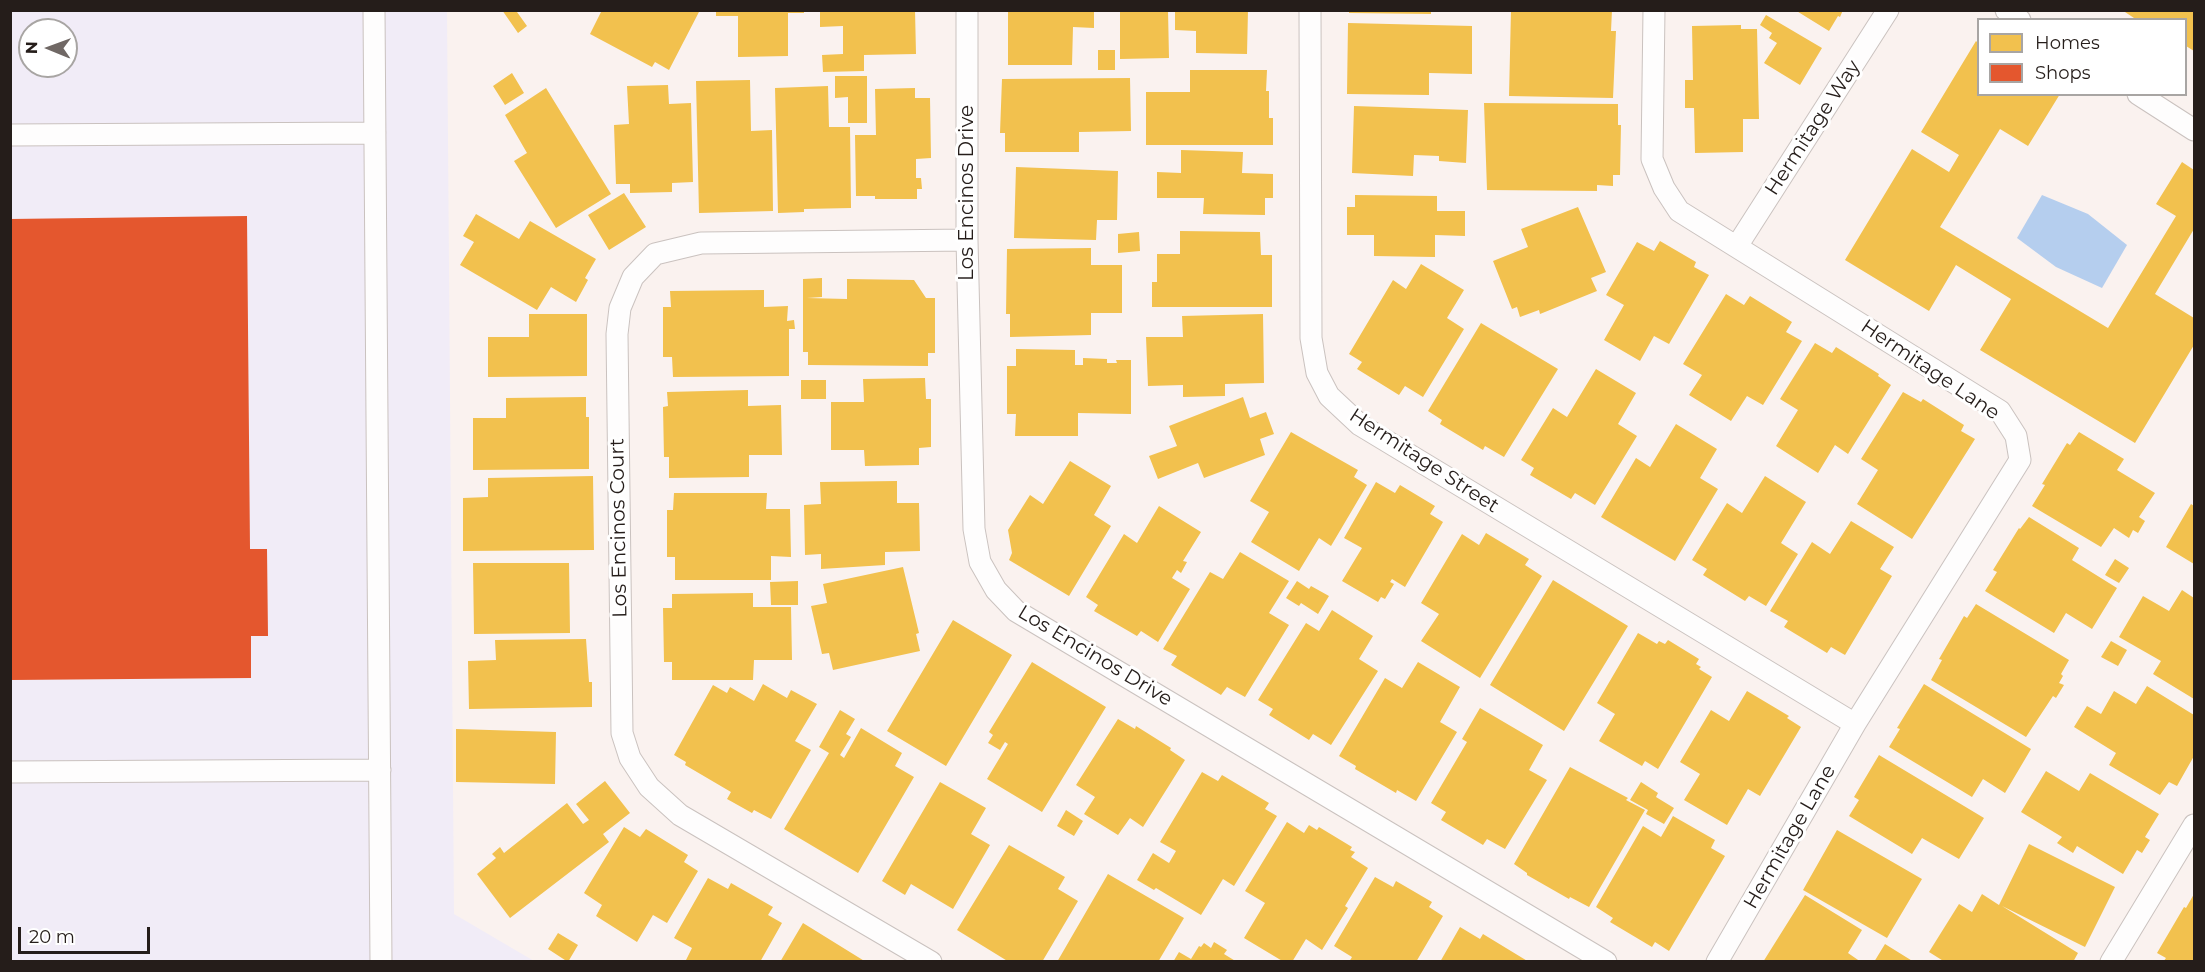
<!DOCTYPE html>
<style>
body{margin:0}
#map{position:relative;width:2205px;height:972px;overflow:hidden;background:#faf2ef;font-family:Montserrat,sans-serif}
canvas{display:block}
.frame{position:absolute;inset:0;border:12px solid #251d1a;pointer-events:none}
.legend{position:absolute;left:1977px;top:18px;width:210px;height:78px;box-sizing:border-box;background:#fff;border:2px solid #a8a5a3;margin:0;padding:8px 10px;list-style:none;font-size:18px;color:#251d1a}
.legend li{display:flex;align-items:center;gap:12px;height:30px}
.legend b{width:30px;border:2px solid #a8a5a3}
.north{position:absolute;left:18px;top:18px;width:60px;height:60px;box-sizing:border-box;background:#fff;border:2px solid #a8a5a3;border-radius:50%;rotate:271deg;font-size:16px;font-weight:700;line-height:24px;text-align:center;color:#251d1a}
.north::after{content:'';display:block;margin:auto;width:21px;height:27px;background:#706865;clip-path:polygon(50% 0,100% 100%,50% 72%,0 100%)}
.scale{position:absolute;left:18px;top:927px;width:132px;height:27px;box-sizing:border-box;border:3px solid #251d1a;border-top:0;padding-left:8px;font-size:18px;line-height:21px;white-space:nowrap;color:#251d1a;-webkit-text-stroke:4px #fff;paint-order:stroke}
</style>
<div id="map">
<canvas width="2205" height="972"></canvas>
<div class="frame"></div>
<ul class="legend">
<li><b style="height:16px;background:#f2c14e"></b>Homes</li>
<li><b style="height:16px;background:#e4572e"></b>Shops</li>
</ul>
<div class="north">N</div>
<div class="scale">20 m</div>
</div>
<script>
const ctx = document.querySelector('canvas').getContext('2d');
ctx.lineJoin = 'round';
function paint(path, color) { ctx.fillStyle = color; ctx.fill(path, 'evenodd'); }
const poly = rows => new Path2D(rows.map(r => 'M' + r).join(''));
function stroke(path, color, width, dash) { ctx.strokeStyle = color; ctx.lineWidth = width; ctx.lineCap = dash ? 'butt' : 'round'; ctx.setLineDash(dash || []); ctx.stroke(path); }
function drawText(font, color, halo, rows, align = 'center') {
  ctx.font = font + ' Montserrat,sans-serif'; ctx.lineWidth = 6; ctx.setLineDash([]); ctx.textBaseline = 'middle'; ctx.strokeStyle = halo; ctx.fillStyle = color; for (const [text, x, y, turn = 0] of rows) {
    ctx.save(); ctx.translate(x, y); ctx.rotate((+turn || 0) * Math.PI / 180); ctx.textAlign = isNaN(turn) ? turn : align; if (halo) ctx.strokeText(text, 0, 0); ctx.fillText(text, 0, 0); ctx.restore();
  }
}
paint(poly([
 [10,11,447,11,454,914,534,961,11,961],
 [30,30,66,30,66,66,30,66]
]), '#f1ecf7');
paint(poly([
 [2042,195,2088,214,2127,245,2102,288,2056,267,2017,238]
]), '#b5ceee');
paint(poly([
 [502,10,519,10,517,12,527,26,518,33],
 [602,10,700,10,669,70,655,62,652,67,590,34],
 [716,10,804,10,804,13,788,13,788,56,738,57,738,16,716,16],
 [820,10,915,10,916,54,864,55,864,71,823,72,822,55,843,54,843,26,820,27],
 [1008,10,1094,10,1094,28,1073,27,1072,65,1008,65],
 [1120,10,1168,10,1169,58,1120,59],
 [1175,10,1248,10,1247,54,1196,53,1196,31,1175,30],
 [1349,10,1431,10,1431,14,1349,13],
 [1511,10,1612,10,1611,31,1616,31,1613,98,1509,96],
 [1795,10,1843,10,1840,17,1838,16,1829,31],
 [2122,10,2194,10,2194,51,2186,46,2186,20,2137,20],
 [1766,15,1822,48,1800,85,1764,63,1777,43,1769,38,1772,33,1760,25],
 [1348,23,1472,26,1472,74,1429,73,1429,95,1347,94],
 [1741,25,1741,29,1757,29,1759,119,1743,119,1743,152,1695,153,1694,108,1685,108,1685,80,1693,80,1692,26],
 [1976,41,1978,43,1978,94,2060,94,2028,146,2000,129,1940,227,2108,328,2176,216,2156,204,2182,162,2194,170,2194,229,2155,294,2194,318,2194,345,2135,443,1980,350,2011,299,1956,265,1929,311,1845,260,1912,149,1949,172,1959,155,1921,132],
 [1098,50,1115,50,1115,70,1098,70],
 [1190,70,1267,70,1266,91,1269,91,1269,118,1273,118,1273,145,1146,145,1146,92,1190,92],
 [512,73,524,93,505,105,493,86],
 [835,76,867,76,867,123,848,123,848,97,835,98],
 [1130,78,1131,131,1079,132,1079,152,1005,152,1005,133,1000,133,1002,79],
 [750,80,751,131,772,130,773,211,699,213,696,81],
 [668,85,669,104,691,103,693,182,672,183,672,192,630,193,630,184,616,184,614,125,629,124,627,86],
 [828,86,829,127,850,127,851,208,804,209,804,212,778,213,775,88],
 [546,88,611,194,556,228,514,161,527,153,505,115],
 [915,88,915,98,930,98,931,158,916,159,916,178,921,178,922,189,917,189,917,199,875,199,875,196,856,196,855,135,876,135,875,89],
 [1484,103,1618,104,1618,125,1621,125,1620,175,1613,175,1613,186,1597,185,1597,191,1487,190],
 [1354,106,1468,110,1466,163,1439,161,1439,156,1414,155,1413,176,1352,173],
 [1181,150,1243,152,1242,173,1273,174,1273,198,1265,198,1265,215,1203,214,1204,198,1157,198,1157,172,1181,173],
 [1016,167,1118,171,1117,220,1097,220,1096,240,1014,238],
 [624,193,646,227,609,250,588,215],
 [1355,195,1437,196,1437,211,1465,211,1465,236,1435,235,1435,257,1374,256,1374,235,1347,235,1347,207,1355,207],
 [1578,207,1606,272,1591,278,1597,291,1540,314,1539,310,1520,317,1517,307,1512,309,1493,261,1528,247,1521,229],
 [476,214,519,239,530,221,596,259,585,278,588,280,576,302,551,287,537,310,460,265,474,242,463,236],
 [1180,231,1260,232,1261,255,1272,255,1272,307,1152,307,1152,282,1157,282,1157,254,1180,254],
 [1139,232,1140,251,1118,253,1118,234],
 [1660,241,1696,262,1694,267,1709,275,1669,344,1654,336,1640,361,1604,340,1624,305,1606,295,1637,242,1654,251],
 [1091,248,1091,265,1122,265,1122,313,1091,313,1091,335,1010,337,1010,314,1006,314,1007,249],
 [1421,264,1464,290,1447,318,1464,329,1423,397,1405,386,1399,395,1357,369,1362,362,1349,354,1393,280,1406,289],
 [822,278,822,297,807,298,847,299,847,279,914,280,926,298,935,298,935,353,928,353,928,366,808,365,808,352,803,352,803,279],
 [764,290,764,307,788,306,787,321,794,320,795,329,789,329,789,376,673,377,672,357,663,357,663,307,671,307,670,291],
 [1726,294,1744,305,1750,296,1792,322,1786,332,1802,341,1763,405,1747,396,1731,421,1689,395,1702,375,1683,364],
 [529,314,587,314,587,376,488,377,488,337,529,337],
 [1263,314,1264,383,1225,384,1225,396,1183,397,1183,385,1148,386,1146,337,1183,337,1182,316],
 [1481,323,1558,369,1504,457,1485,446,1483,450,1440,424,1442,420,1428,411],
 [1815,343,1832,353,1836,347,1879,374,1878,376,1891,385,1848,454,1835,445,1818,473,1776,446,1798,410,1780,399],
 [1016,349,1075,350,1075,365,1083,365,1083,358,1107,359,1107,363,1117,363,1116,360,1131,360,1131,414,1078,413,1078,436,1015,436,1016,414,1007,414,1007,366,1016,366],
 [1596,369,1636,393,1618,424,1637,436,1595,505,1575,493,1571,499,1530,475,1534,468,1521,460,1553,408,1567,417],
 [925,378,926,399,931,399,931,447,919,448,919,465,865,466,864,450,831,450,831,402,864,402,863,379],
 [801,380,826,380,826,399,801,399],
 [748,390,748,406,781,405,782,455,749,455,749,477,669,478,669,457,664,457,663,407,668,406,667,392],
 [1903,392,1921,402,1923,399,1964,425,1961,431,1975,439,1912,539,1857,504,1878,470,1861,459],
 [586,397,586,417,589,417,589,469,473,470,473,418,506,418,506,398],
 [1243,397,1250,418,1266,412,1274,434,1260,439,1265,455,1204,478,1198,463,1158,479,1149,456,1177,446,1169,426],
 [1676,424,1717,449,1700,478,1718,489,1675,561,1601,517,1636,458,1650,467],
 [1291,432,1358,470,1354,477,1367,485,1331,546,1319,538,1299,571,1251,542,1269,512,1250,501],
 [2079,432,2124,459,2117,470,2155,493,2139,517,2145,521,2138,533,2133,530,2129,538,2114,528,2101,547,2032,506,2045,485,2042,484,2067,443,2070,445],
 [1070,461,1111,486,1094,515,1111,526,1069,596,1009,560,1012,553,1008,530,1030,495,1043,504],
 [593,476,594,550,463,551,463,498,488,497,488,478],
 [1765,476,1806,502,1781,543,1798,554,1766,606,1749,596,1745,601,1703,575,1707,569,1692,560,1727,503,1742,513],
 [897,481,897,503,919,503,920,551,885,552,885,565,821,569,821,554,805,555,804,505,821,504,820,482],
 [1376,482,1395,493,1400,485,1435,506,1430,514,1443,522,1405,587,1392,579,1390,582,1394,584,1385,599,1381,597,1378,602,1342,581,1362,548,1344,538],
 [674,493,767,493,766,509,790,509,791,557,771,556,771,580,675,580,675,557,667,557,667,510,673,510],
 [2191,504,2194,506,2194,564,2166,547],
 [1159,506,1201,532,1183,561,1187,562,1181,573,1177,570,1172,578,1190,589,1158,642,1141,631,1137,636,1094,611,1098,605,1086,597,1124,534,1137,543],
 [2029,517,2079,548,2072,560,2117,588,2092,629,2066,613,2054,633,1985,591,1997,572,1993,570,2019,528,2020,529],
 [1851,521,1894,547,1880,569,1892,576,1845,655,1831,647,1827,653,1784,627,1788,621,1770,611,1812,542,1830,554],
 [1486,533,1529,559,1525,565,1542,576,1480,678,1421,641,1439,614,1421,603,1462,534,1479,545],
 [1240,552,1289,581,1269,613,1289,625,1245,697,1227,687,1221,695,1171,665,1177,656,1163,649,1210,572,1223,579],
 [2115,559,2129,568,2119,583,2105,575],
 [473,563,569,563,570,633,474,634],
 [903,567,919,633,916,634,920,651,833,670,829,653,822,654,811,606,827,603,823,584],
 [1553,580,1628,626,1564,731,1490,685],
 [798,581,798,605,771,605,770,582],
 [1297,581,1309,589,1311,586,1329,596,1318,614,1301,603,1299,606,1286,598],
 [2182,590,2194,598,2194,699,2153,674,2161,661,2119,637,2143,596,2169,611],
 [753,593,753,607,791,607,792,660,754,660,753,680,672,680,672,662,664,662,663,608,672,608,672,594],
 [1976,604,2069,660,2061,674,2063,676,2059,683,2064,685,2056,698,2053,696,2026,737,1931,680,1942,660,1939,659,1964,616,1967,618],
 [1332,610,1373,636,1359,659,1378,671,1331,745,1313,734,1309,740,1269,715,1273,709,1258,700,1306,623,1319,631],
 [953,620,1012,655,946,766,887,731],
 [1638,633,1657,644,1659,641,1665,644,1668,640,1699,659,1696,664,1701,667,1699,669,1712,677,1658,769,1645,761,1642,766,1599,741,1615,714,1597,703],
 [586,639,589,682,592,682,592,707,469,709,468,661,496,660,495,640],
 [2111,641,2127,650,2118,666,2101,657],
 [1032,662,1106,707,1042,812,987,779,1008,744,1005,742,1000,750,988,743,993,735,989,732],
 [1418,662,1460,687,1440,722,1457,732,1416,801,1397,790,1396,793,1355,769,1356,766,1339,756,1385,678,1402,688],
 [763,684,787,698,791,690,817,704,795,741,811,750,771,819,754,810,752,813,727,799,731,792,685,765,686,762,674,755,713,685,727,693,730,687,754,701],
 [1924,684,2031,749,2005,793,1983,779,1972,797,1889,747,1900,729,1897,728],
 [2147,686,2194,715,2194,756,2177,786,2169,782,2160,795,2109,765,2116,753,2074,727,2087,706,2101,714,2114,691,2136,704],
 [1747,691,1789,716,1787,718,1801,727,1760,796,1748,789,1727,825,1684,800,1700,774,1680,762,1711,710,1729,721],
 [1480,708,1543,745,1529,770,1547,780,1505,849,1487,839,1483,845,1441,820,1446,812,1431,803,1467,742,1462,739],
 [840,710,855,719,846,734,851,737,840,755,844,758,861,728,902,753,895,766,914,777,858,873,784,829,829,753,819,747],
 [1118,719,1135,729,1136,726,1171,748,1170,750,1185,760,1143,827,1130,818,1118,835,1084,814,1095,797,1076,785],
 [456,729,556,732,555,784,456,782],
 [1879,755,1984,818,1959,859,1922,838,1912,854,1849,816,1859,800,1854,797],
 [1570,767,1628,798,1626,800,1645,810,1589,907,1570,897,1569,899,1527,875,1527,873,1514,864],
 [2046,771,2079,791,2090,773,2159,814,2145,837,2150,840,2142,853,2137,850,2123,874,2077,846,2073,853,2057,843,2062,837,2021,812],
 [1202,772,1218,781,1222,775,1269,803,1265,809,1277,816,1234,886,1223,879,1201,915,1156,888,1154,890,1137,880,1153,853,1169,863,1176,851,1160,842],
 [605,781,630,813,603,834,609,842,510,918,477,874,496,858,492,854,500,847,504,853,567,803,583,824,589,820,576,804],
 [940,782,986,808,971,834,990,845,953,909,911,884,905,895,882,881],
 [1641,782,1658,793,1656,797,1674,808,1664,824,1646,814,1648,810,1630,800],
 [1066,810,1083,821,1074,836,1057,826],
 [1673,816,1715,840,1711,848,1725,856,1669,951,1655,942,1652,947,1610,922,1613,918,1596,907,1643,826,1661,837],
 [1287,822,1304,833,1309,825,1317,830,1319,827,1352,847,1350,850,1355,852,1351,857,1368,868,1345,906,1348,908,1322,950,1306,939,1292,962,1284,962,1244,938,1265,903,1245,891],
 [624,827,640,837,646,829,688,855,684,862,698,871,667,923,653,915,637,942,596,916,602,905,584,893],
 [1837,830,1922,879,1887,938,1803,890],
 [2029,844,2115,887,2085,947,2002,906,2078,953,2073,962,1945,962,1929,952,1959,904,1972,912,1982,894,1999,905],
 [1009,845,1065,877,1058,889,1078,901,1042,962,1009,962,957,930],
 [1108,874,1184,918,1158,962,1057,962],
 [1375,877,1393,887,1396,881,1432,902,1429,907,1443,916,1416,962,1349,962,1352,957,1334,946],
 [708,878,728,889,731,883,773,907,768,915,782,923,760,962,685,962,692,948,674,938],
 [2194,894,2194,962,2163,962,2166,958,2157,953,2184,907,2186,908],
 [1805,895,1862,930,1848,953,1861,962,1763,962],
 [803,923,866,962,780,962],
 [1460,927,1480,939,1483,934,1529,962,1440,962],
 [558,933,578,945,568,962,548,949],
 [1214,942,1227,950,1224,954,1237,962,1173,962,1179,952,1191,959,1199,946,1201,947,1204,943,1211,948],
 [1885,944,1914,962,1874,962]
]), '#f2c14e');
paint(poly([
 [247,216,250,549,267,549,268,636,251,636,251,678,10,680,10,219]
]), '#e4572e');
const lane = poly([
 [374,10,381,962],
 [967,10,967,240,974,529,980,562,996,590,1016,611,1606,962],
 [1310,10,1311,338,1317,373,1329,396,1360,425,1855,724],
 [1654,10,1652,159,1664,188,1679,211,2000,411,2016,436,2020,460,1855,724,1717,962],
 [2006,10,2020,20],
 [2138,94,2194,130],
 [10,135,375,133],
 [1737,246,1888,10],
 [10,772,380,770],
 [931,962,680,815,649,787,630,758,622,733,617,334,620,308,633,277,655,254,701,243,967,240],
 [2111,962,2194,825]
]);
stroke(lane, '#cac2bf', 23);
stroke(lane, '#fefdfd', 21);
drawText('20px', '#251d1a', '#fff', [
 ["Hermitage Way",1813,128,-57],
 ["Los Encinos Drive",967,193,-90],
 ["Hermitage Lane",1930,370,34],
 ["Hermitage Street",1424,461,33],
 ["Los Encinos Court",619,528,-91],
 ["Los Encinos Drive",1095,656,31],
 ["Hermitage Lane",1790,837,-60]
]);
</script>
